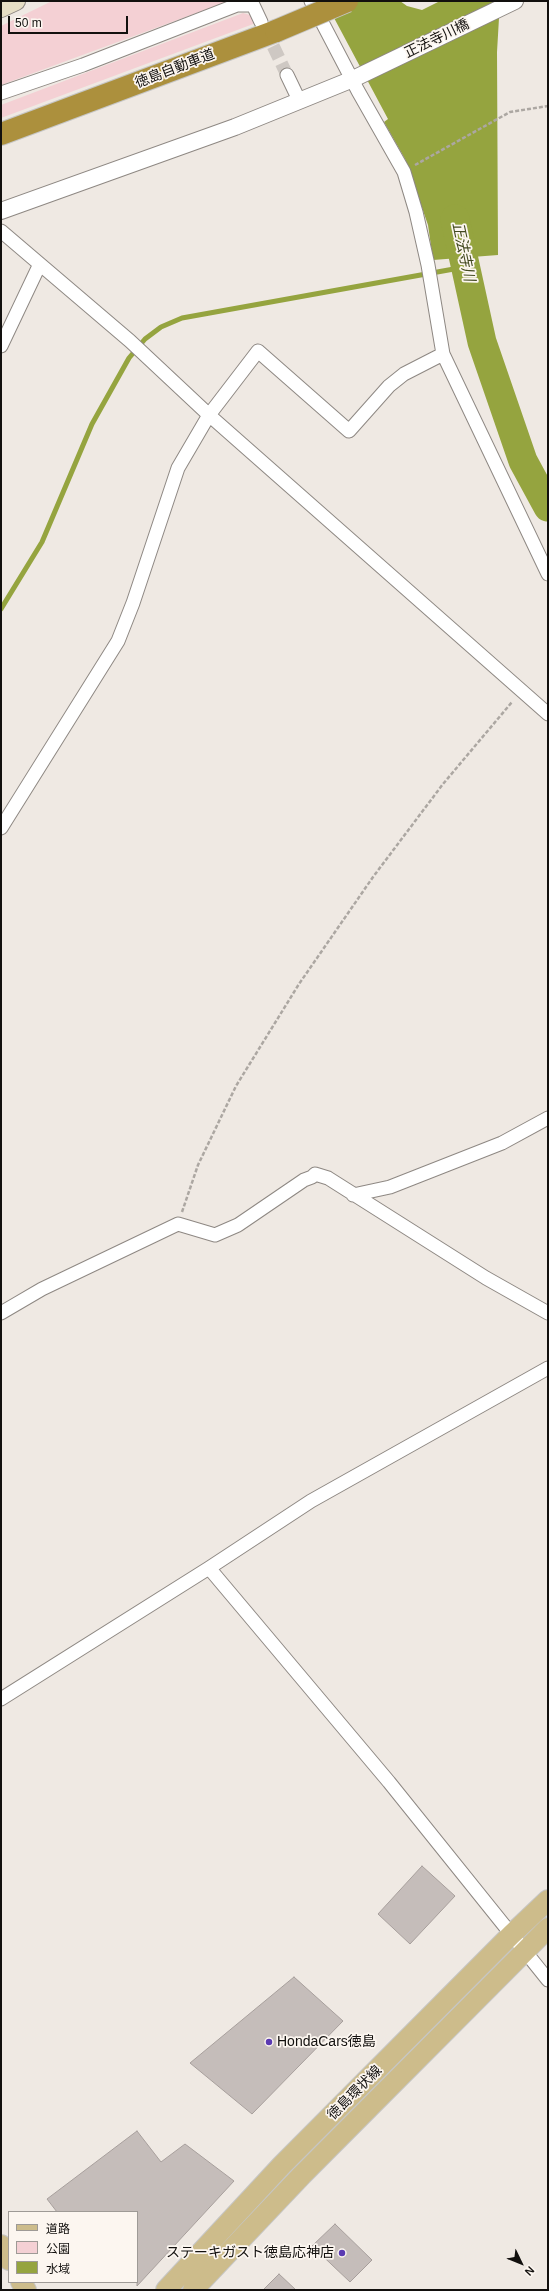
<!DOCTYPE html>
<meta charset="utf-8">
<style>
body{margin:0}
#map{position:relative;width:549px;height:2291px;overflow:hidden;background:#efe9e3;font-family:Helvetica,"Noto Sans JP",sans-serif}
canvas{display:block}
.frame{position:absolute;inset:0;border:2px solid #12100e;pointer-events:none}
.legend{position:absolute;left:8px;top:2211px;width:130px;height:72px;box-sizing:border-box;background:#fcf6f0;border:1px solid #9e9a96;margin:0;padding:5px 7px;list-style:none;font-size:12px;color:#12100e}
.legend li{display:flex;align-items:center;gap:8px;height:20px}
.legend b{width:20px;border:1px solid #9e9a96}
.north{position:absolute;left:501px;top:2243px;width:40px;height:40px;-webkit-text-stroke:3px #fcf6f0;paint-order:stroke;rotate:133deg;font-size:11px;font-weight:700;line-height:16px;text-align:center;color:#12100e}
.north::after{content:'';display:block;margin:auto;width:14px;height:18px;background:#12100e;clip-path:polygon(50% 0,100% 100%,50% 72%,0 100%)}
.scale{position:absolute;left:8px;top:16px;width:120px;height:18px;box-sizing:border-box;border:2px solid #12100e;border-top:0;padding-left:5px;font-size:12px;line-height:14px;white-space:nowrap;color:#12100e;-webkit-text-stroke:3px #fcf6f0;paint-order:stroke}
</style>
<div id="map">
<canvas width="549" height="2291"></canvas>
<div class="frame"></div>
<ul class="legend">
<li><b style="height:5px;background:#cdbc8b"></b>道路</li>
<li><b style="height:11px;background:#f4d0d4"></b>公園</li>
<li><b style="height:11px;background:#95a43f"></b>水域</li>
</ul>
<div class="north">N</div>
<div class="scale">50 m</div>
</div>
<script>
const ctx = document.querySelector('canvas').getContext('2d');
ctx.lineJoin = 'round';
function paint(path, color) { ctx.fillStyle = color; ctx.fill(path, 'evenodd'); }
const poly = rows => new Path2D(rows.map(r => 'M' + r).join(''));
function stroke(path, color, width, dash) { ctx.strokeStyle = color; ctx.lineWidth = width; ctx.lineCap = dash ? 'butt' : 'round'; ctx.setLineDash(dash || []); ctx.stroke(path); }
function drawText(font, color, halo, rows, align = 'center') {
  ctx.font = font + ' Helvetica,"Noto Sans JP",sans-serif'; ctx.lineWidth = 3.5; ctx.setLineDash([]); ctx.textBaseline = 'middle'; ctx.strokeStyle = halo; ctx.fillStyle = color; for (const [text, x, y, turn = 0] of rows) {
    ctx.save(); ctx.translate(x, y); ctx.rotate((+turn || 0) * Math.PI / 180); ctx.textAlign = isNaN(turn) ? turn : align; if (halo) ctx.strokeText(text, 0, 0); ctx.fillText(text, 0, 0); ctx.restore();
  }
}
paint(poly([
 [52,1,229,1,1,85,1,26],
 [243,13,250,15,256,23,1,118,1,105]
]), '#f4d0d4');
paint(poly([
 [325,1,400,1,407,6,422,10,440,1,500,1,497,52,498,255,433,260,428,225,405,159,384,122,388,119]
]), '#95a43f');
stroke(poly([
 [1,609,42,542,92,424,129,358,145,339,161,327,182,318,465,267]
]), '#95a43f', 5);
stroke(poly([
 [455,219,482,342,523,461,548,507]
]), '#95a43f', 29);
const building = poly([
 [422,1866,455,1896,410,1944,378,1914,422,1866],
 [294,1977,343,2021,252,2114,190,2063,294,1977],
 [137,2131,161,2162,185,2144,234,2181,137,2286,137,2212,57,2212,47,2199,137,2131],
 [335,2224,372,2260,350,2282,312,2246,335,2224],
 [279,2274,296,2290,263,2290,279,2274]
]);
paint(building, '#c5bdba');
stroke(building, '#a79f9c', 1);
stroke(poly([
 [265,29,287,75]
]), '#cec8c3', 13, [13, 6]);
const minor = poly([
 [311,1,358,91,404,172,416,212,428,265,443,354,548,574],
 [287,75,299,100],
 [1,93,83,65,237,5,253,5,261,22],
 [1,231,130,341,209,415,548,714],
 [1,346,39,266],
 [1,828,118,641,133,603,178,468,209,415,258,351,349,431,389,386,404,374,443,354],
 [353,1195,390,1187,502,1143,548,1118],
 [1,1313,42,1289,178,1224,215,1235,238,1225,304,1180,312,1177,315,1174,328,1178,486,1278,548,1313],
 [209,1568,389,1782,548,1980],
 [1,1699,209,1568,311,1501,548,1368]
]);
const tertiary = poly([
 [1,211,235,127,353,79,515,1]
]);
const secondary = poly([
 [1,8,16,1]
]);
const primary = poly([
 [1,2245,9,2260],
 [21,2282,26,2290],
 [166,2290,282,2165,511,1935,548,1900],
 [193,2290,302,2175,548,1928]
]);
const motorway = poly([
 [1,134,276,31]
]);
stroke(minor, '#8e8883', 15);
stroke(tertiary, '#8e8883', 18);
stroke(secondary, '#8e8883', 20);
stroke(primary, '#c6c6c5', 22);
stroke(motorway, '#c6c6c5', 24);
stroke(poly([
 [415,165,510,112,548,106],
 [182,1212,198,1165,236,1086,299,984,373,877,443,784,512,702]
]), '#aca7a2', 2.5, [4, 2]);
stroke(minor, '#fff', 13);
stroke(tertiary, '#fff', 16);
stroke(secondary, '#e6dec5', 18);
stroke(primary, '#cdbc8b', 20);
stroke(motorway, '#ac903d', 22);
const motorwayBridge = poly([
 [276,31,347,1]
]);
stroke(motorwayBridge, '#c6c6c5', 24, []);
stroke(motorwayBridge, '#ac903d', 22);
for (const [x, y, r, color] of [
 [269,2042,4,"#5b3ab2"],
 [342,2253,4,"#5b3ab2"]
]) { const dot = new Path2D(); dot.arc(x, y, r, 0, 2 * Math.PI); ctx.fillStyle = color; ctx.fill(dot); stroke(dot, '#fcf6f0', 1.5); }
drawText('14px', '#12100e', '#fcf6f0', [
 ["正法寺川橋",437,39,-26],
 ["徳島自動車道",175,69,-21],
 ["徳島環状線",355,2093,-45]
]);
drawText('14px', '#12100e', '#fcf6f0', [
 ["HondaCars徳島",277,2042],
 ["ステーキガスト徳島応神店",334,2253,"right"]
], 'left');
drawText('italic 15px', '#434a21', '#fcf6f0', [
 ["正法寺川",463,252,78]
]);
</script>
